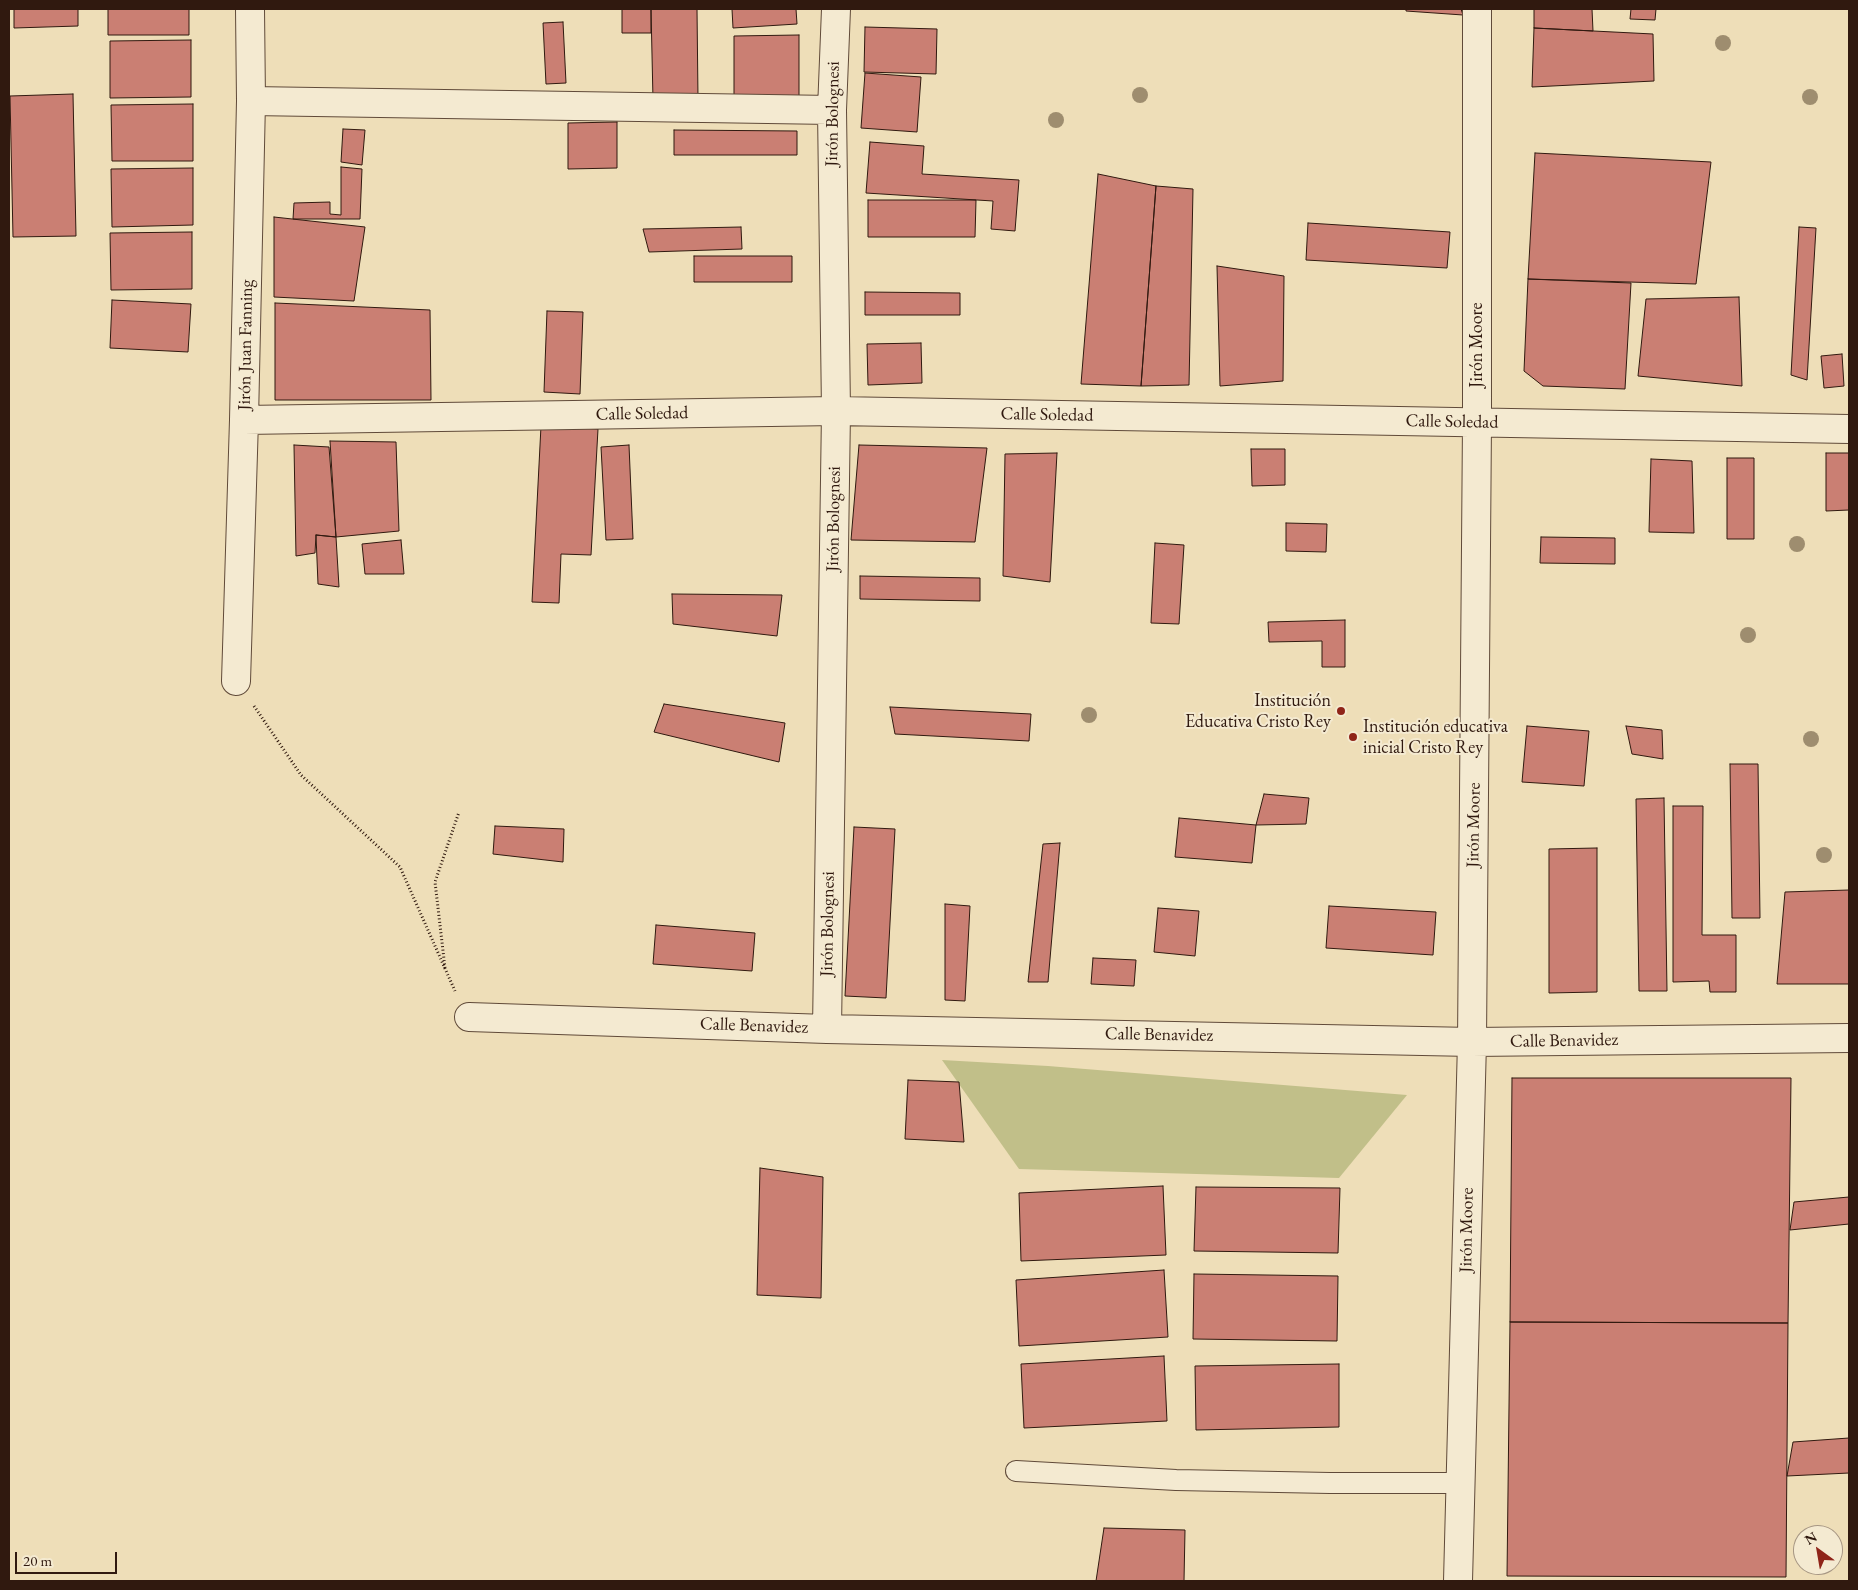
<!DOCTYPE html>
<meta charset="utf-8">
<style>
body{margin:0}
#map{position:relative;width:1858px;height:1590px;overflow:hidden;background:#eedeb8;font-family:"EB Garamond",serif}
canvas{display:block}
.frame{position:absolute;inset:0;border:10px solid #30190f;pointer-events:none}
.north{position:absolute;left:1793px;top:1525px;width:50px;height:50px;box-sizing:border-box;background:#f4ead1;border:1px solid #a69683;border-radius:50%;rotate:328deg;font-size:14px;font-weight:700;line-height:20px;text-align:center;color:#30190f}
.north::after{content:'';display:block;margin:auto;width:18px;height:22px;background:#8f2418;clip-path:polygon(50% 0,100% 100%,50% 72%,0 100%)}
.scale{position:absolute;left:15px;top:1552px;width:102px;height:22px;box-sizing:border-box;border:2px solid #30190f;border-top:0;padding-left:6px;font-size:15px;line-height:18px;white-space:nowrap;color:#30190f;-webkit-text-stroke:4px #f4ead1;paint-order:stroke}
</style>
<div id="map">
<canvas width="1858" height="1590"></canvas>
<div class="frame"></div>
<div class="north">N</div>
<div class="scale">20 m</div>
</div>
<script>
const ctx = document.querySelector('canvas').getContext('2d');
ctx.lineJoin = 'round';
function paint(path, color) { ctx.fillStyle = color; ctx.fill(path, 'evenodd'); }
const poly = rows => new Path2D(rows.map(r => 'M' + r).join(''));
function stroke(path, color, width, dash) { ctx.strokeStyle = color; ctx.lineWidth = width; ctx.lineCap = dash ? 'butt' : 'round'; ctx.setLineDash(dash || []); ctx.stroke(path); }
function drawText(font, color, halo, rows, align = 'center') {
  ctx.font = font + ' "EB Garamond",serif'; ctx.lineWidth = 4; ctx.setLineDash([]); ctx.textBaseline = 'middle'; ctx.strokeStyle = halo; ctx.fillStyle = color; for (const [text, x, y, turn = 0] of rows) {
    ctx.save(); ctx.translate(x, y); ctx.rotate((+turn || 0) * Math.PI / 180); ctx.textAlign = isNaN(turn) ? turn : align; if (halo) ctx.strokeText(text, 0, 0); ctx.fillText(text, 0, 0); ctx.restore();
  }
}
paint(poly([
 [942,1060,1048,1066,1407,1095,1339,1178,1019,1169]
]), '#c1bf89');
const building = poly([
 [14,9,78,9,78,26,14,28,14,9],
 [108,9,189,9,189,35,108,35,108,9],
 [622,9,651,9,651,33,622,33,622,9],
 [651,9,697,9,698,99,653,100,651,9],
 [732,9,796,9,797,24,733,28,732,9],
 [1406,9,1461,9,1463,15,1406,11,1406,9],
 [1534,9,1592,9,1593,31,1534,28,1534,9],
 [1631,9,1656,9,1655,20,1630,19,1631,9],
 [563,22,566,83,546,84,543,23,563,22],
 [865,27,937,29,936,74,864,72,865,27],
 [1534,28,1653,34,1654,81,1532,87,1534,28],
 [799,35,799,100,734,100,734,36,799,35],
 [191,40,191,97,110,98,110,41,191,40],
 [865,73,921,77,917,132,861,128,865,73],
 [73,94,76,236,13,237,10,96,73,94],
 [193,104,193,161,112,161,111,105,193,104],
 [617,122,617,168,568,169,568,123,617,122],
 [343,129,365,130,362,165,341,162,343,129],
 [674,130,797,131,797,155,674,155,674,130],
 [870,142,924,146,922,174,1019,180,1015,231,991,229,993,201,866,193,870,142],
 [1535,153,1711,162,1696,284,1528,279,1535,153],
 [341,167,362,169,360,219,293,219,294,203,330,202,330,214,341,215,341,167],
 [193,168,193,225,112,227,111,169,193,168],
 [1098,174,1156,186,1141,386,1081,384,1098,174],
 [1156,186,1193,189,1189,385,1141,386,1156,186],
 [868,200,976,200,975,237,868,237,868,200],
 [274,217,365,227,354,301,274,297,274,217],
 [1308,223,1450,232,1447,268,1306,260,1308,223],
 [741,227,742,249,649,252,643,229,741,227],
 [1799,227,1816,228,1807,380,1791,375,1799,227],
 [192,232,192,289,111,290,110,233,192,232],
 [694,256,792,256,792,282,694,282,694,256],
 [1217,266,1284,276,1283,381,1220,386,1217,266],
 [1528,279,1631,283,1625,389,1543,386,1524,371,1528,279],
 [865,292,960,293,960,315,865,315,865,292],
 [1739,297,1742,386,1638,376,1646,299,1739,297],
 [112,300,191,304,188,352,110,348,112,300],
 [275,303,430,310,431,400,275,400,275,303],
 [547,311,583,312,580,394,544,392,547,311],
 [921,343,922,383,868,385,867,344,921,343],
 [1842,354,1844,386,1824,388,1821,356,1842,354],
 [541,426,598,429,591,555,561,554,559,603,532,602,541,426],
 [330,441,396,442,399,531,336,537,330,441],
 [294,445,329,447,336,537,316,535,315,553,296,556,294,445],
 [629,445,633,539,606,540,601,447,629,445],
 [859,445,987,448,975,542,851,540,859,445],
 [1251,449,1285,449,1285,485,1252,486,1251,449],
 [1057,453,1050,582,1003,576,1005,454,1057,453],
 [1826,453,1849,453,1849,510,1826,511,1826,453],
 [1727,458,1754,458,1754,539,1727,539,1727,458],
 [1651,459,1692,461,1694,533,1649,532,1651,459],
 [1286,523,1327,524,1326,552,1286,551,1286,523],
 [316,535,336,537,339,587,318,584,316,535],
 [1541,537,1615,538,1615,564,1540,563,1541,537],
 [401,540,404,574,365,574,362,544,401,540],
 [1155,543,1184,545,1179,624,1151,623,1155,543],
 [860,576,980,578,980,601,860,599,860,576],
 [672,594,782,595,777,636,673,624,672,594],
 [1345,620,1345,667,1322,667,1322,641,1269,642,1268,622,1345,620],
 [664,704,785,723,779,762,654,732,664,704],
 [890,707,1031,714,1029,741,895,734,890,707],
 [1527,726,1589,731,1584,786,1522,782,1527,726],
 [1626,726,1662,730,1663,759,1632,754,1626,726],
 [1730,764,1758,764,1760,918,1732,918,1730,764],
 [1264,794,1309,798,1306,824,1256,825,1264,794],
 [1664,798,1667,991,1639,991,1636,799,1664,798],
 [1673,806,1703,806,1702,935,1736,935,1736,992,1710,992,1709,981,1673,982,1673,806],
 [1179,818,1256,825,1252,863,1175,857,1179,818],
 [495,826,564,829,563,862,493,854,495,826],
 [854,827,895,829,886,998,845,996,854,827],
 [1060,843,1048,982,1028,982,1043,844,1060,843],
 [1597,848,1597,992,1549,993,1549,849,1597,848],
 [1849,890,1849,984,1777,984,1785,892,1849,890],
 [945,904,970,906,965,1001,945,1000,945,904],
 [1329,906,1436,912,1433,955,1326,948,1329,906],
 [1158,908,1199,911,1195,956,1154,952,1158,908],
 [656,925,755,933,752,971,653,964,656,925],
 [1093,958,1136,960,1134,986,1091,984,1093,958],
 [1512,1078,1791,1078,1788,1323,1510,1322,1512,1078],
 [908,1080,959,1082,964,1142,905,1139,908,1080],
 [760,1168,823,1177,821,1298,757,1295,760,1168],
 [1163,1186,1166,1255,1021,1261,1019,1193,1163,1186],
 [1196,1187,1340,1188,1338,1253,1194,1251,1196,1187],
 [1849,1197,1849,1224,1790,1230,1794,1202,1849,1197],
 [1164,1270,1168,1337,1019,1346,1016,1280,1164,1270],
 [1194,1274,1338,1276,1337,1341,1193,1339,1194,1274],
 [1510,1322,1788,1323,1786,1577,1507,1576,1510,1322],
 [1164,1356,1167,1421,1024,1428,1021,1364,1164,1356],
 [1339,1364,1339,1427,1196,1430,1195,1366,1339,1364],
 [1849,1438,1849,1473,1787,1476,1793,1442,1849,1438],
 [1104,1528,1185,1530,1184,1581,1096,1581,1104,1528]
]);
paint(building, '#ca7f73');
stroke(building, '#30190f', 1);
const service = poly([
 [1016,1471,1176,1480,1330,1483,1460,1483]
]);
const minor = poly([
 [251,101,832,110],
 [244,420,836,411,1849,429],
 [236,681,244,420,251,101,250,9],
 [469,1017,827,1029,1472,1042,1849,1038],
 [827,1029,836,411,832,110,836,9],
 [1458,1581,1472,1042,1477,422,1477,9]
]);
stroke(service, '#604a39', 22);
stroke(minor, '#604a39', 30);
stroke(poly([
 [254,706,301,775,400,867,455,991],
 [445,968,435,882,459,812]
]), '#30190f', 3, [1, 2.5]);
stroke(service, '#f4ead1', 20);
stroke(minor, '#f4ead1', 28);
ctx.fillStyle = '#9e8d6f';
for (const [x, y] of [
 [1723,43],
 [1140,95],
 [1810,97],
 [1056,120],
 [1797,544],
 [1748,635],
 [1089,715],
 [1811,739],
 [1824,855]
]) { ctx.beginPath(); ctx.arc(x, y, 8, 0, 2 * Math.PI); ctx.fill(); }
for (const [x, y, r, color] of [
 [1341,711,5,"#8f2418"],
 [1353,737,5,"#8f2418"]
]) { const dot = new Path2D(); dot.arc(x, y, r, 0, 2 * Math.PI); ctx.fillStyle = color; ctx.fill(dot); stroke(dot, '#f4ead1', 2); }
drawText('18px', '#30190f', '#f4ead1', [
 ["Jirón Bolognesi",833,114,-89],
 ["Jirón Juan Fanning",246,345,-89],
 ["Jirón Moore",1477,345,-90],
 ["Calle Soledad",642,414,-1],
 ["Calle Soledad",1047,415,1],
 ["Calle Soledad",1452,422,1],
 ["Jirón Bolognesi",834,519,-89],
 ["Jirón Moore",1474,825,-89],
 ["Jirón Bolognesi",828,924,-89],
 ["Calle Benavidez",754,1026,2],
 ["Calle Benavidez",1159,1035,1],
 ["Calle Benavidez",1564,1041,-1],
 ["Jirón Moore",1467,1230,-89]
]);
drawText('18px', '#30190f', '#f4ead1', [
 ["Institución",1331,701],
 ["Educativa Cristo Rey",1331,722],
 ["Institución educativa",1363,727,"left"],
 ["inicial Cristo Rey",1363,748,"left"]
], 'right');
</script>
